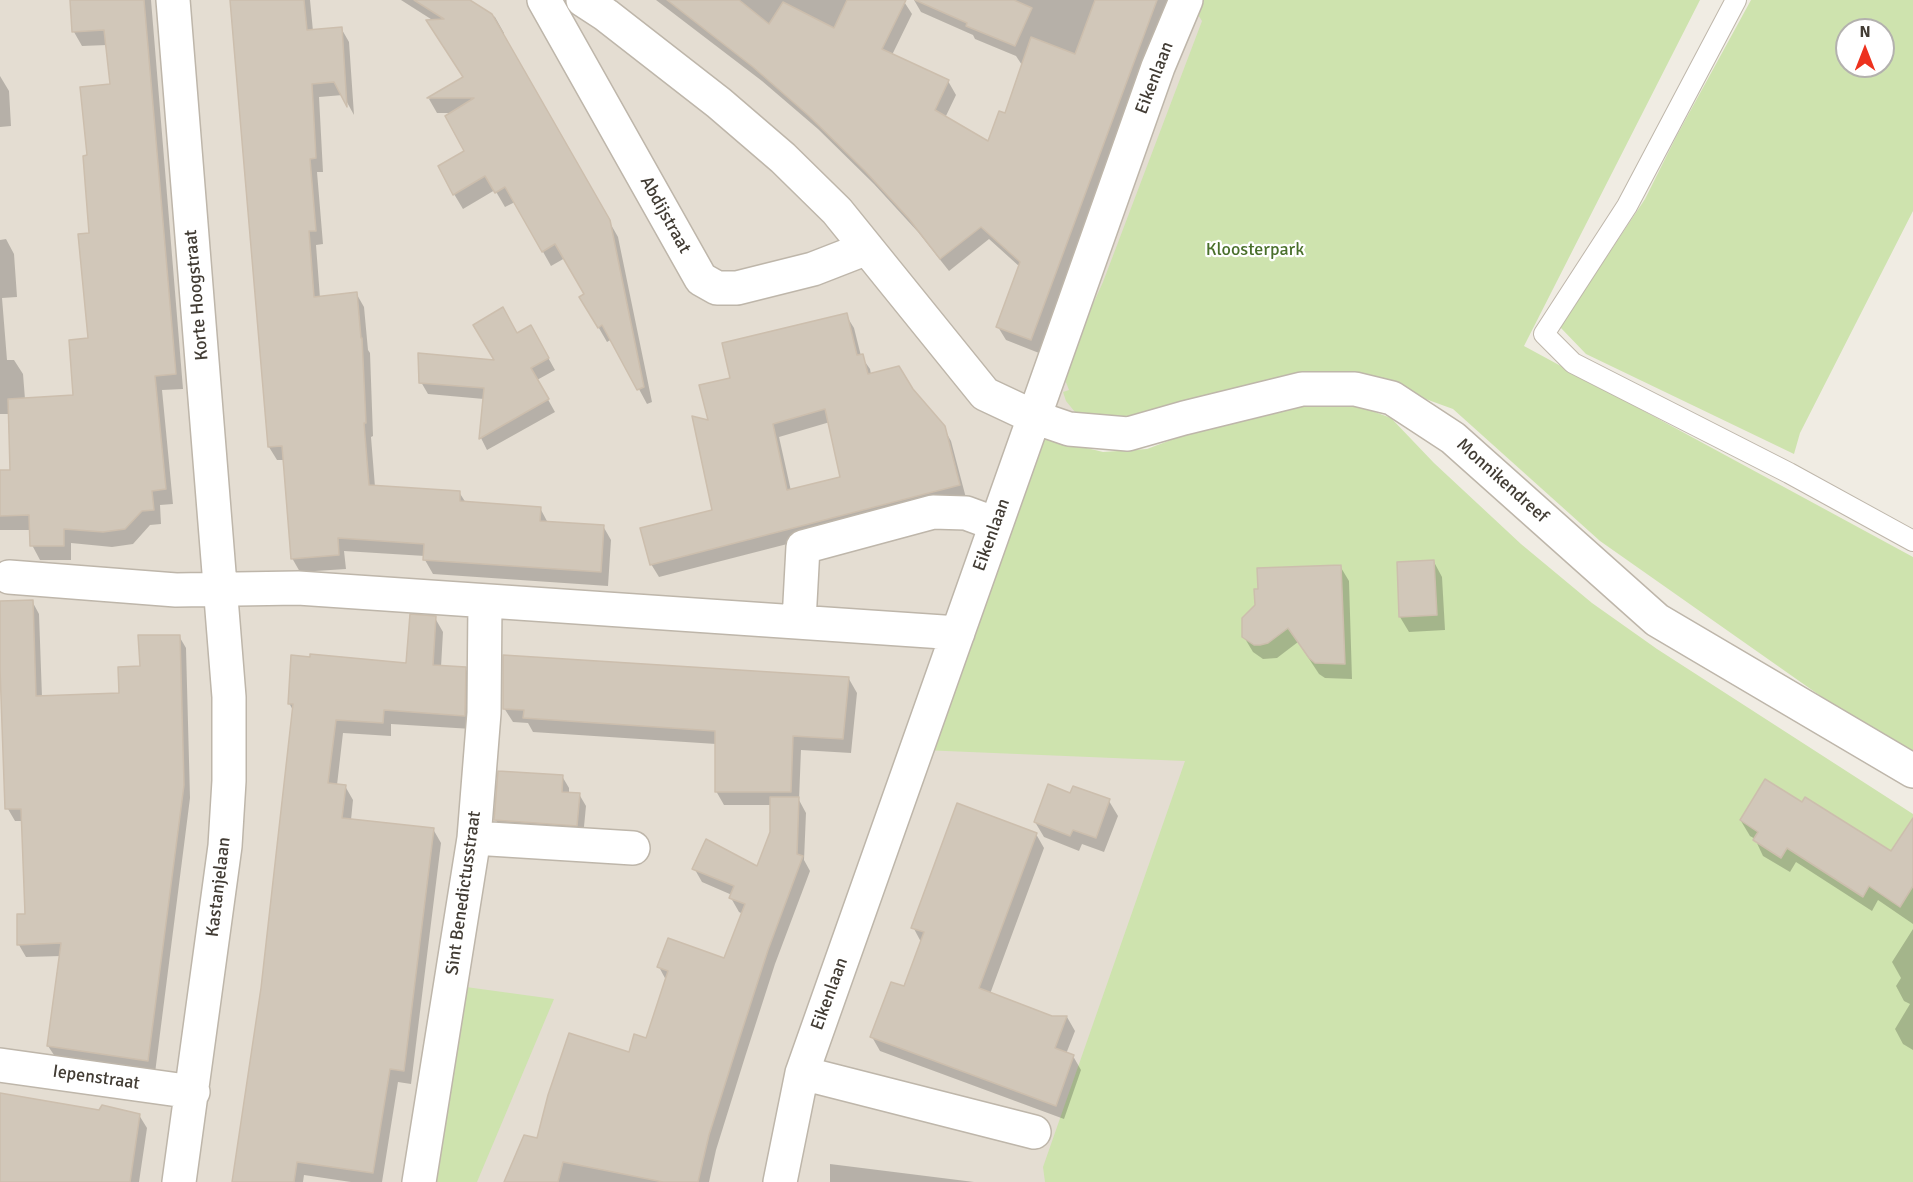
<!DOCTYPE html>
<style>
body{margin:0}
#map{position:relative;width:1913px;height:1182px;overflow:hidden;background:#f0ece3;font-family:Signika,sans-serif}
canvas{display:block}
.north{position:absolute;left:1835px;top:18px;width:60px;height:60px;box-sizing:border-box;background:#fff;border:2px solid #b3b1ae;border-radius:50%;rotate:0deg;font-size:16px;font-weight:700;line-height:24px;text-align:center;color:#423c34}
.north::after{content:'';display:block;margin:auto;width:21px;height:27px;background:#ed311e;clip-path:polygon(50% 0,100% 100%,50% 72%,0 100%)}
</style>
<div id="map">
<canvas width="1913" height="1182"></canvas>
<div class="north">N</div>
</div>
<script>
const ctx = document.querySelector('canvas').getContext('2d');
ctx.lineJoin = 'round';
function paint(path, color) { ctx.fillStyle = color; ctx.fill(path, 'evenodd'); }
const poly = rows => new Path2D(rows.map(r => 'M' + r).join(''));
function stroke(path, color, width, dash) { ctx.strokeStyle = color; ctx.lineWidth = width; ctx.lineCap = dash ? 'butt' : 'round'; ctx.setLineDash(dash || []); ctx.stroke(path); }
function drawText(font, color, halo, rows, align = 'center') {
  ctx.font = font + ' Signika,sans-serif'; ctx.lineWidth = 4.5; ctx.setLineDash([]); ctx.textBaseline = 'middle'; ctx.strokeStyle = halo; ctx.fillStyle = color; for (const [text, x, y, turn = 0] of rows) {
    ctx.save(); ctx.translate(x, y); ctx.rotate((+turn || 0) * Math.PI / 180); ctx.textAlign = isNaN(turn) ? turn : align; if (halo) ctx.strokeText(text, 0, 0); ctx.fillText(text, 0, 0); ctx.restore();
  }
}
paint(poly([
 [0,0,1232,0,994,710,1219,730,1100,1182,0,1182]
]), '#e4ddd2');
paint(poly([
 [1199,0,1700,0,1524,346,1913,557,1913,752,1839,709,1600,541,1453,409,1376,381,1140,423,1084,418,1075,412,1066,401,1063,392,1069,390,1062,372,1103,282,1202,21,1195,10],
 [1751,0,1913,0,1913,211,1800,433,1794,454,1586,354,1560,327,1645,199,1676,137],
 [1847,30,1883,30,1883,66,1847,66],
 [1307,402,1351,403,1391,418,1434,463,1521,544,1592,603,1657,649,1913,814,1913,1182,1045,1182,1043,1167,1185,761,922,750,1031,434,1103,452,1147,449,1253,409],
 [444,984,554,999,477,1182,417,1182]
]), '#cee3ae');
paint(poly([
 [71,0,151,0,183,389,162,390,173,504,160,505,161,524,150,525,133,544,112,547,71,543,71,560,40,560,32,545,31,530,0,530,0,471,12,471,10,414,0,414,0,240,6,239,14,254,17,297,2,298,7,360,14,360,23,374,25,399,75,396,90,340,91,234,88,157,112,86,107,45,82,46,74,32],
 [231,0,310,0,313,31,341,28,349,42,354,115,343,95,319,97,323,172,317,172,323,244,316,245,320,298,356,293,364,307,368,350,370,353,373,436,371,437,375,487,459,492,466,503,540,508,548,523,603,526,611,540,608,586,433,574,425,560,425,556,344,551,346,569,300,572,292,558,284,460,277,460,269,447],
 [401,0,467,0,495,17,504,33,504,37,618,237,652,402,647,404,612,339,607,342,581,297,585,294,565,258,551,266,515,202,505,207,495,190,463,209,454,194,466,151,453,113,437,113,429,99,464,78,434,21],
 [656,0,903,0,912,14,892,55,948,81,956,95,945,118,989,143,1006,115,1022,65,1016,56,975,39,973,35,921,12,914,0,1170,0,1039,353,1006,340,998,327,1020,267,989,239,949,271,918,232,874,184,818,129,762,81],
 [0,76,9,91,11,126,0,127],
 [846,315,854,328,861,356,870,369,871,374,911,390,943,427,951,441,966,498,659,577,651,564,714,511,710,421,731,379],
 [830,422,842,478,791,491,779,437],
 [531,327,555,370,537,380,555,412,487,450,481,438,484,399,428,394,421,382,496,362],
 [1434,562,1442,577,1445,630,1409,632,1400,617],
 [1340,566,1349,581,1352,679,1325,678,1319,674,1298,642,1277,658,1263,659,1253,652,1244,637,1257,606],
 [32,601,39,614,42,697,121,694,141,668,179,636,186,648,190,798,155,1073,56,1058,48,1046,61,956,26,957,19,945,26,916,23,821,15,821,8,809,0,603],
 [435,618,443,632,441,667,465,668,473,682,472,729,391,724,391,736,343,733,337,785,345,786,353,800,351,820,433,829,441,843,411,1084,398,1082,382,1182,351,1182,304,1175,303,1182,234,1182,263,988,294,712,289,703,408,665],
 [849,679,857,693,851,753,801,750,799,800,806,813,804,860,810,871,775,964,745,1057,716,1150,709,1182,506,1182,538,1140,647,1039,666,980,659,967,725,960,743,914,739,912,731,898,732,895,702,882,694,868,758,868,771,832,772,805,724,805,716,791,716,744,533,732,528,723,513,722,504,708],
 [500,773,562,776,569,788,569,794,579,794,586,806,583,837,502,832,496,820],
 [1071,795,1109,801,1118,816,1104,852,1082,844,1079,851,1044,837,1035,822],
 [1741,821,1913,867,1913,924,1878,900,1872,911,1796,862,1790,872,1763,856,1755,839,1750,836],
 [1036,834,1044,848,990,994,1052,1017,1067,1017,1075,1031,1066,1054,1073,1056,1081,1070,1064,1119,880,1051,872,1037,905,988,921,942,913,927],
 [1913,929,1913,1050,1903,1044,1895,1029,1910,1004,1904,1001,1896,986,1901,978,1892,962],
 [0,1095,100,1112,139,1115,147,1128,139,1182,0,1182],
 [830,1164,974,1182,830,1182]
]), '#0003');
const building = poly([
 [70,0,144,0,176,374,155,376,166,489,152,491,154,510,142,511,125,529,103,532,64,529,64,546,30,546,29,515,0,516,0,470,10,470,8,399,73,395,69,340,88,338,78,234,89,233,83,156,87,155,80,87,110,84,104,30,72,32,70,0],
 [230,0,304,0,307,30,342,27,347,107,334,82,312,84,316,158,310,159,316,231,309,231,314,297,357,292,361,338,362,338,366,423,364,423,369,485,460,491,460,501,541,507,540,521,604,525,601,572,423,560,424,544,338,538,339,555,291,559,282,446,268,447,230,0],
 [414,0,470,0,492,14,610,220,644,387,637,390,602,325,598,328,579,297,584,294,555,244,542,252,505,187,495,193,485,176,453,195,438,166,464,151,445,116,474,98,427,98,463,77,426,20,444,19,414,0],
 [667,0,739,0,769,24,783,2,834,28,847,0,906,0,882,49,949,80,935,110,988,141,999,111,1005,113,1031,37,1075,54,1095,0,1157,0,1031,340,996,327,1020,262,981,227,940,259,909,219,865,171,809,116,753,67,667,0],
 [915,0,1014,0,1032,8,1015,46,966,26,967,23,915,0],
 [503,307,517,333,531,325,549,358,531,368,549,399,479,439,484,388,419,383,418,353,494,360,473,325,503,307],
 [847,313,857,355,863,354,868,374,899,366,913,389,945,426,960,485,650,565,640,528,712,510,692,416,708,420,699,385,730,378,722,343,847,313],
 [825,409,840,477,787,490,773,424,825,409],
 [1434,560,1437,615,1399,617,1397,562,1434,560],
 [1341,565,1345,664,1315,663,1309,658,1288,628,1268,643,1260,645,1254,645,1242,637,1242,618,1255,605,1254,589,1258,589,1257,568,1341,565],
 [33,600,36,696,119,693,118,667,140,666,138,635,180,635,184,785,148,1061,47,1046,61,943,17,945,17,914,25,914,21,809,5,809,0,669,0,601,33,600],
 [410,614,436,616,433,665,466,667,465,716,384,710,383,723,336,720,328,783,346,785,342,818,434,828,404,1071,390,1069,373,1173,297,1162,294,1182,232,1182,261,988,293,704,288,704,291,655,310,657,310,654,406,663,410,614],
 [503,655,849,677,843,739,793,736,791,792,715,792,715,731,523,718,524,710,503,709,503,655],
 [498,771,563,775,562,792,580,793,577,826,494,820,498,771],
 [1765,779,1802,802,1805,797,1891,851,1913,818,1913,886,1900,907,1869,886,1863,897,1787,848,1781,858,1753,840,1758,832,1740,820,1765,779],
 [1048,784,1070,793,1073,786,1110,799,1096,838,1073,830,1070,836,1034,822,1048,784],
 [770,797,799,797,797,854,803,856,768,950,738,1043,709,1135,698,1182,663,1182,563,1162,558,1182,504,1182,524,1135,537,1138,548,1095,569,1033,629,1052,634,1034,646,1038,668,971,657,967,668,938,724,958,745,904,729,898,734,886,692,869,706,839,757,866,770,832,770,797],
 [957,803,1037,833,979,988,1052,1016,1067,1016,1055,1048,1074,1055,1056,1106,870,1037,891,982,904,986,924,932,911,928,957,803],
 [0,1093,99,1110,102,1105,140,1114,130,1182,0,1182,0,1093]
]);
paint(building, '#d1c7b9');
stroke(building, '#ccbead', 1.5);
const lane = poly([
 [1736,0,1627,206,1544,334,1573,363,1789,473,1913,541]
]);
const street = poly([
 [173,0,229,697,229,781,225,846,179,1182],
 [544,0,701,279,717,288,737,288,813,269,867,248],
 [583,0,606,15,719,103,783,158,837,211,985,394,1034,417,1069,429,1128,434,1184,418,1302,389,1355,389,1392,398,1453,438,1657,620,1913,771],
 [9,577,176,590,298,588,958,633],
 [799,621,803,547,933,512,966,513,996,524],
 [474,838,633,848],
 [0,1065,193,1092],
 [802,1073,1034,1132],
 [419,1182,474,838,484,713,485,601],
 [780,1182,802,1073,1158,67,1186,0]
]);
stroke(lane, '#beb6aa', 22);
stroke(street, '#beb6aa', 36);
stroke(lane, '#fff', 20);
stroke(street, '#fff', 33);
drawText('18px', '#423c34', '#fff', [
 ["Eikenlaan",1155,78,-69],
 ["Abdijstraat",665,215,61],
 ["Korte Hoogstraat",197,295,-95],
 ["Monnikendreef",1502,481,42],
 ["Eikenlaan",992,535,-70],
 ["Kastanjelaan",219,887,-83],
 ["Sint Benedictusstraat",464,893,-82],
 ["Eikenlaan",830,994,-70],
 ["Iepenstraat",96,1078,8]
]);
drawText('18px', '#496f2b', '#fff', [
 ["Kloosterpark",1255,250]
]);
</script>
